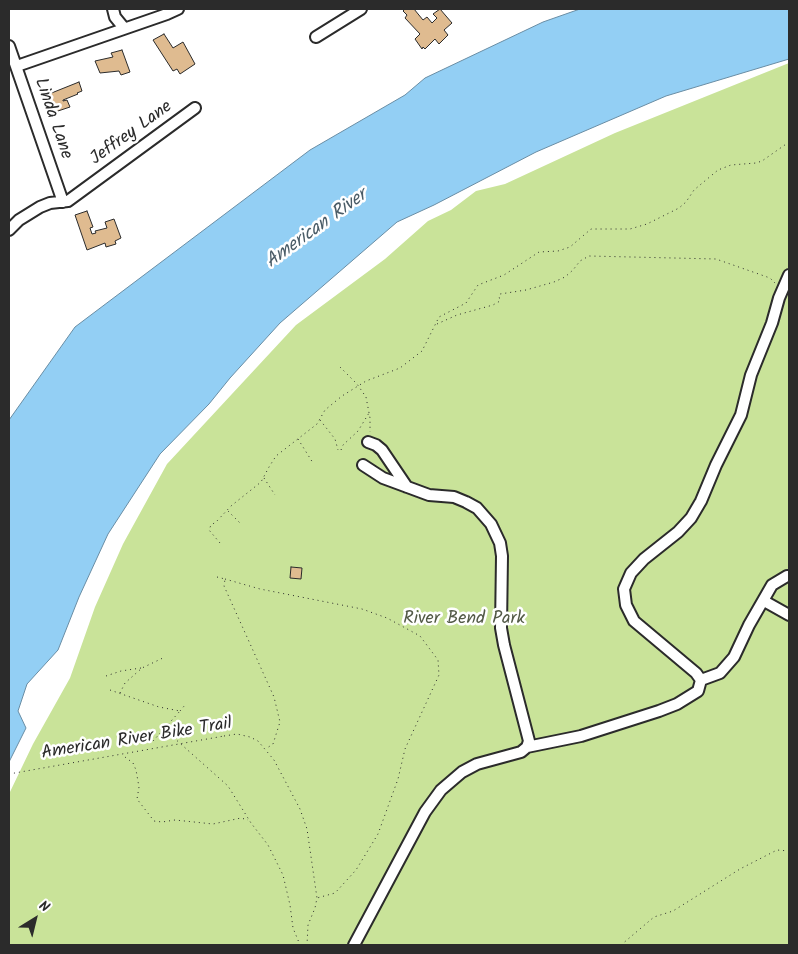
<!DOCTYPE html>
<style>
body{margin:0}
#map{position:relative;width:798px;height:954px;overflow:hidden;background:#fff;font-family:Kalam,sans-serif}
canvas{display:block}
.frame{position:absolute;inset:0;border:10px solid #2b2b2b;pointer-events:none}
.north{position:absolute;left:10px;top:894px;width:50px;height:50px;-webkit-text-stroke:4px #fff;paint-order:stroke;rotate:36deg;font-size:14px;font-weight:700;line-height:20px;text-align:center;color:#2b2b2b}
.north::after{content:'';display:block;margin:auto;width:18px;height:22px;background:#2b2b2b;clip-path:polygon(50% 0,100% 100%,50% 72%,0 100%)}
</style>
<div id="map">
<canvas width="798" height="954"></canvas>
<div class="frame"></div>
<div class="north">N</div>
</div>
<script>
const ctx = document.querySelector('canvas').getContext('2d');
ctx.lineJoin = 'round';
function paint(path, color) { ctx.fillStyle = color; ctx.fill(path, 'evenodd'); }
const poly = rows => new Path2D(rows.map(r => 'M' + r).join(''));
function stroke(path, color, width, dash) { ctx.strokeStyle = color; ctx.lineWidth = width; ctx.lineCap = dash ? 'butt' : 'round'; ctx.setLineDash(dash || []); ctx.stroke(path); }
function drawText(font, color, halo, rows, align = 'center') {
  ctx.font = font + ' Kalam,sans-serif'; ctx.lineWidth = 5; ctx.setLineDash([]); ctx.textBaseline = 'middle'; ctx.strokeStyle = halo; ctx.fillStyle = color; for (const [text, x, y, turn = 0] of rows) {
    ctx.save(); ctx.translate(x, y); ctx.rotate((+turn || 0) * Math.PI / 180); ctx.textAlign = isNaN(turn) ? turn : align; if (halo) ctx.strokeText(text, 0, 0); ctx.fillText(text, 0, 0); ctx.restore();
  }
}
paint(poly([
 [789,63,789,945,9,945,9,794,33,744,70,678,95,607,123,544,167,464,296,325,385,259,428,221,451,210,476,191,505,184,615,133]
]), '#c9e399');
const water = poly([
 [580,9,789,9,789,59,666,96,536,152,434,205,397,222,280,323,230,378,209,404,160,454,108,534,79,597,58,650,27,684,18,711,26,728,9,762,9,420,75,327,310,150,405,95,425,78,543,22,580,9]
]);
paint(water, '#93cff4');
stroke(water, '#698da4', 1);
const building = poly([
 [405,9,414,9,423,20,427,17,432,23,437,18,433,14,440,9,452,23,444,30,448,35,439,44,435,39,425,49,423,47,422,49,415,39,420,34,405,18,407,15,403,11,405,9],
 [164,34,173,48,183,42,195,64,180,74,177,69,173,71,153,40,164,34],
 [122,50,130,72,121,75,119,71,100,73,95,61,113,57,111,53,122,50],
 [79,82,82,91,77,93,78,94,63,100,63,101,67,100,70,107,52,113,49,104,52,103,49,94,79,82],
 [87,211,93,227,90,228,92,234,96,233,95,231,107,228,105,222,114,219,121,238,115,241,116,244,106,247,105,243,87,250,75,215,87,211],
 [291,567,302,568,301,579,290,578,291,567]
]);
paint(building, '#dfbb90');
stroke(building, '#2b2b2b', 1);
const minor = poly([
 [113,9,115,17,124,28],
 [316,37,361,9],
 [9,46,63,202],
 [17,66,167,14,178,9],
 [9,230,19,220,40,207,50,203,68,201,195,108],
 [368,442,376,445,382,450,407,487],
 [764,601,789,615],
 [701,680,720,673,734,657,749,625,772,585,787,576,789,576],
 [527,747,581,736,659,711,677,704,698,691,701,680,696,673,634,621,626,605,624,589,631,573,644,559,678,532,691,518,701,501,716,465,741,415,751,375,772,323,779,298,789,275],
 [354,945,425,812,441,790,462,772,477,764,521,752,527,747,529,741,504,645,501,628,502,556,500,543,491,524,477,508,466,502,454,497,429,495,402,485,383,478,363,465]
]);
stroke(minor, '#2b2b2b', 14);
stroke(poly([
 [437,324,457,315,493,305,500,301,499,296,500,294,526,290,554,282,565,277,573,270,580,261,589,256,716,259,770,278,775,283],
 [340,367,357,384,366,397,370,418,370,432],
 [320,420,335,439,338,450],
 [298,439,313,463],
 [341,450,343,445,358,431,369,413],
 [264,478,275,495],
 [228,511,241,524],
 [220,543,209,530,211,525,216,522,231,506,261,482,269,467,276,456,317,424,325,410,342,396,366,381,400,368,422,351,439,317,466,303,478,285,504,275,539,252,558,251,570,247,591,229,630,229,647,224,679,208,686,202,694,190,718,170,731,165,756,163,762,161,789,142],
 [217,577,225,579,224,586,274,697,280,722,273,744,267,748],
 [225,579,260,589,362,609,387,618,420,636,438,660,439,675,405,749,398,779,378,834,356,870,335,893,317,898],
 [106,676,121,671,141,668],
 [110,690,159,707,180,711,164,729,228,786,251,823,268,845,283,875,290,905,293,928,300,945],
 [120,693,125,683,142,668,165,657],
 [180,711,185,705],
 [224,736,237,734,250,737,258,741,274,760,300,809,307,829,317,898,315,908,308,925,307,945],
 [153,741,164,729],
 [125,757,133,763,136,770,139,787,137,799,154,821,162,822,175,820,213,824,241,818,248,820],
 [621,945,654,917,673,911,740,869,777,850,789,851]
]), '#2b2b2b', 1, [1, 4]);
stroke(minor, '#fff', 10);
stroke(poly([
 [9,774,224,736]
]), '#2b2b2b', 1, [1, 4]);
drawText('18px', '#2b2b2b', '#fff', [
 ["Linda Lane",52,119,71],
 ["Jeffrey Lane",132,134,-36],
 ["American River Bike Trail",137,740,-9]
]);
drawText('18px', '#525946', '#fff', [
 ["River Bend Park",464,620]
]);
drawText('italic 19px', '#4a5c67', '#fff', [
 ["American River",317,230,-36]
]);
</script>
